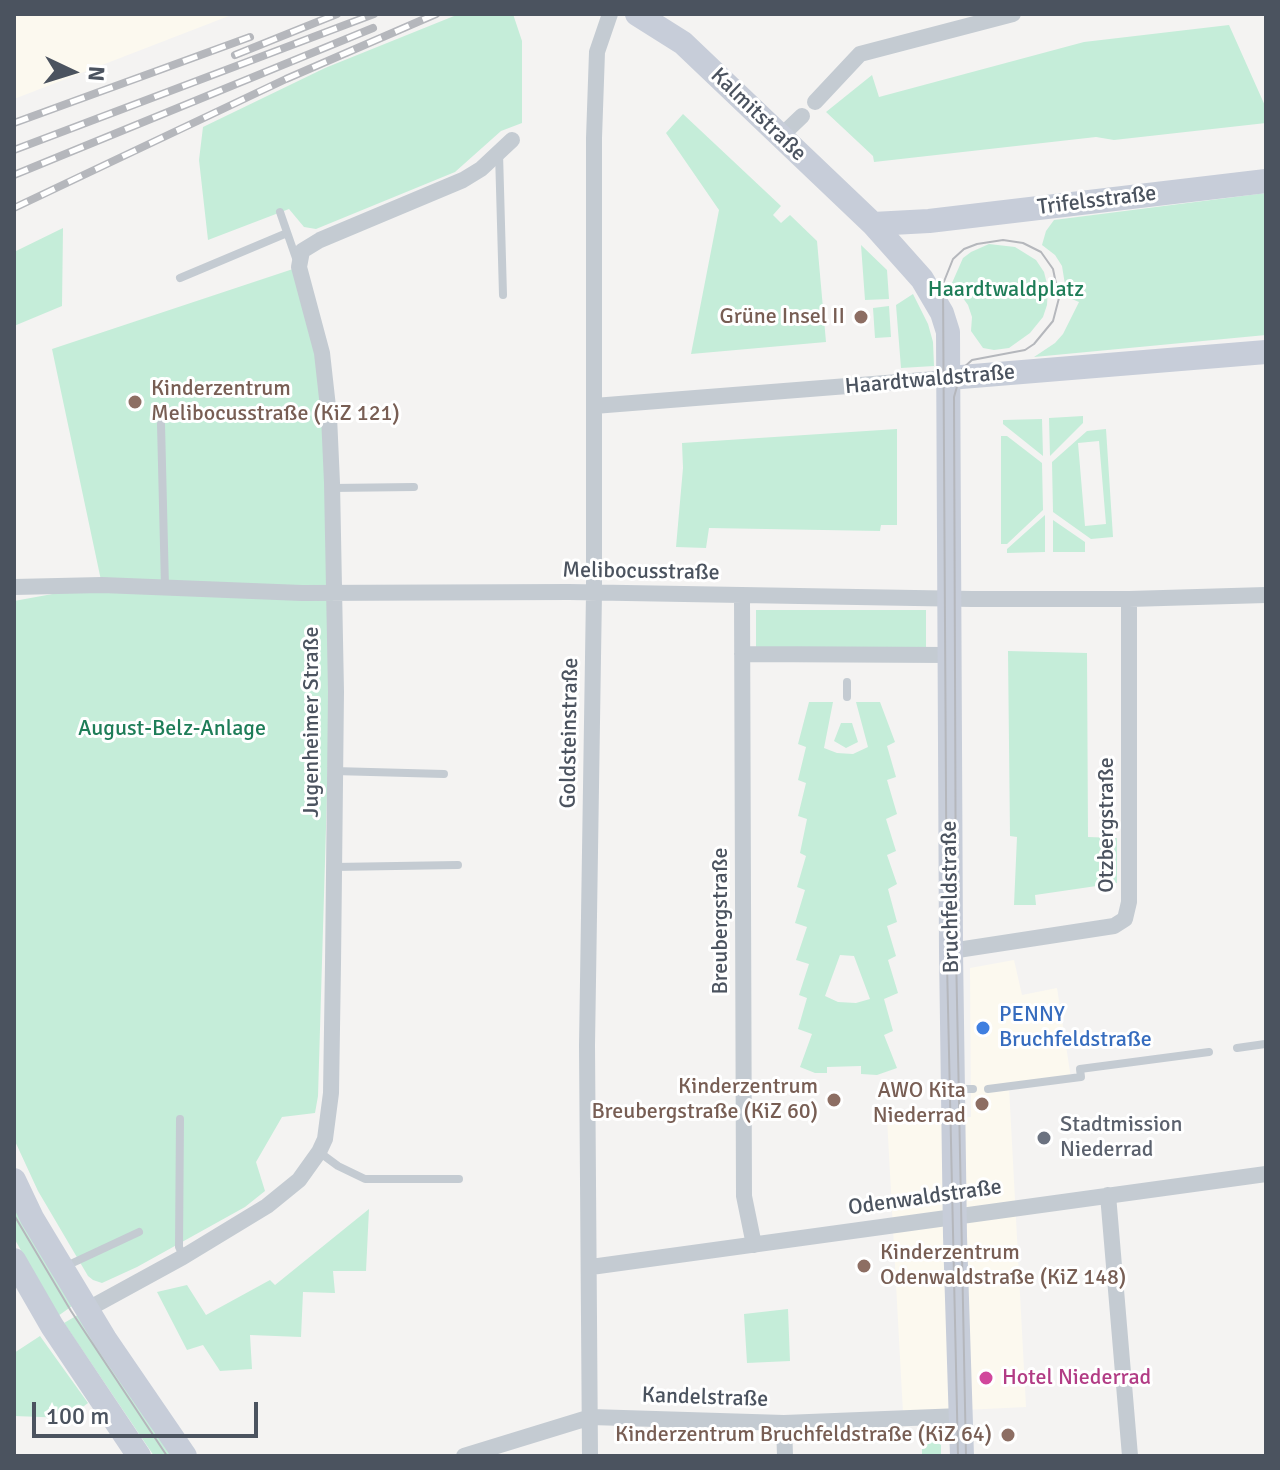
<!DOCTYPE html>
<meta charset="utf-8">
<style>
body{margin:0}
#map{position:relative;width:1280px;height:1470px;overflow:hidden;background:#f4f3f2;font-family:Signika,sans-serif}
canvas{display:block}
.frame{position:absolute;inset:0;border:16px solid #4b535f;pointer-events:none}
.north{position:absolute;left:32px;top:32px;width:80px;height:80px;-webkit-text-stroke:6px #fff;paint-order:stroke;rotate:94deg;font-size:22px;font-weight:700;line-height:32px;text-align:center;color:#4b535f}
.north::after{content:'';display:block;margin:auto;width:28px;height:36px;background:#4b535f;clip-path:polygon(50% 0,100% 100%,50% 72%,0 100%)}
.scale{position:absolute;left:32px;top:1402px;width:226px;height:36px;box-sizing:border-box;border:4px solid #4b535f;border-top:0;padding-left:10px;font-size:24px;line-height:28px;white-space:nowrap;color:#4b535f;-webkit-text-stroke:6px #fff;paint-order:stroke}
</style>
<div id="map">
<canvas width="1280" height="1470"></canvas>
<div class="frame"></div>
<div class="north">N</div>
<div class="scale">100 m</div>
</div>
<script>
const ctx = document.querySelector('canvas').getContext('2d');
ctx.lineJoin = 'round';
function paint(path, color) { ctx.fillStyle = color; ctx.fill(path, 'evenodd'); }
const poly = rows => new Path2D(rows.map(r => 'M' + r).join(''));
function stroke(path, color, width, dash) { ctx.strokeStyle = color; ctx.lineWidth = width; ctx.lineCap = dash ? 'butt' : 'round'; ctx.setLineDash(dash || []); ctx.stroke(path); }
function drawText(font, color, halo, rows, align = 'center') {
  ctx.font = font + ' Signika,sans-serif'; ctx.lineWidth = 6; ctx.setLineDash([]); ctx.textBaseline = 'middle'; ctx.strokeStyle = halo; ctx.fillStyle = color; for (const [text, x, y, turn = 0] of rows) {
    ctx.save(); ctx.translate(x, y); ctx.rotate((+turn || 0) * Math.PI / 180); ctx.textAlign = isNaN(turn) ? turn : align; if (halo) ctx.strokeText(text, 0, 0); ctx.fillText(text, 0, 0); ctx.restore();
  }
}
paint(poly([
 [14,14,234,14,14,99],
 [1014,960,1022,995,1057,988,1071,1078,1009,1087,1026,1407,903,1413,887,1118,971,1117,970,968]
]), '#fcf9ef');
paint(poly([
 [459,14,513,14,522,41,522,123,501,131,455,172,316,229,304,227,289,209,208,240,199,160,203,127,325,68],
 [1229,25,1266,108,1266,123,1114,140,1096,137,874,162,873,156,826,112,872,75,879,97,1084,42],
 [683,114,781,206,773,215,781,223,790,215,817,241,826,342,691,354,719,210,666,133],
 [1266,193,1266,335,1034,357,1055,343,1063,334,1079,302,1067,297,1062,266,1055,255,1042,245,1046,231,1054,220],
 [63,228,62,306,14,326,14,252],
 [989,244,1015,247,1036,260,1044,272,1048,288,1047,305,1043,317,1030,333,1009,348,994,350,983,348,971,331,972,317,968,305,952,283,963,258,971,252],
 [861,245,887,270,889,299,865,300],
 [299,267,329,416,333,593,318,1096,315,1113,282,1117,256,1162,265,1191,245,1207,137,1267,102,1283,93,1280,88,1276,38,1191,14,1139,14,601,102,585,52,349],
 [913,294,928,324,933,342,934,366,901,368,896,305],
 [889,306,891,337,875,338,873,308],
 [1083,416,1083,423,1050,456,1049,418],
 [1042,419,1043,456,1003,424,1003,420],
 [897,429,897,525,881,525,880,531,709,528,706,548,676,547,683,468,682,443],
 [1106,429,1113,537,1091,539,1053,512,1052,462,1087,431],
 [1099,441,1106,524,1085,526,1078,443],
 [1001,436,1007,436,1042,463,1043,510,1007,544,1001,544],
 [1045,515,1045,552,1007,553,1007,549],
 [1053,520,1085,542,1085,552,1053,552],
 [756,610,926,610,926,649,756,649],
 [1008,651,1087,653,1088,837,1117,838,1117,883,1035,895,1036,905,1014,905,1017,837,1010,836],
 [809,702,833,702,824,748,837,753,853,754,868,747,856,702,880,702,895,742,887,746,896,777,887,780,897,814,886,819,896,851,887,855,897,884,888,889,897,922,887,926,896,956,888,960,898,993,884,999,893,1031,884,1035,897,1068,877,1075,861,1074,861,1066,827,1067,827,1073,815,1073,800,1067,812,1034,798,1029,807,998,799,995,809,964,796,960,807,927,795,923,805,890,797,887,806,856,800,853,807,819,798,816,806,783,798,780,806,747,798,744],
 [840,955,854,956,870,999,856,1003,838,1002,825,996],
 [841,723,852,723,858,742,846,748,834,741],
 [14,1207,72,1306,58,1316,14,1238],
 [369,1209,366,1271,333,1271,335,1293,303,1292,301,1337,250,1335,252,1369,220,1371,203,1345,187,1350,157,1292,187,1285,206,1315,270,1280,275,1285],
 [788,1309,790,1361,747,1363,744,1314],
 [81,1313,174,1456,154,1456,64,1323],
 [40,1336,88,1403,68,1418,14,1416,14,1353],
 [922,1438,931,1438,941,1445,941,1456,922,1456]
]), '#c5edd9');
stroke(poly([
 [499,153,503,295],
 [280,212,297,261],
 [180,278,287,233],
 [161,424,165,587],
 [332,488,414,487],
 [847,697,847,682],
 [334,771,444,774],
 [334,867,458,865],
 [1237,1048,1265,1044],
 [955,1089,973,1089],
 [988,1089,1081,1077,1080,1069,1209,1052],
 [180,1119,179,1247,183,1256],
 [319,1152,338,1166,365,1179,459,1179],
 [64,1267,139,1232]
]), '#c4cbd2', 8);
stroke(poly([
 [815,102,860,54,1013,14],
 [781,136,802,116],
 [594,406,949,378],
 [14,587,102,585,302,593,569,592,972,599,1129,599,1266,595],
 [742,596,744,1196,754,1245],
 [742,654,949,655],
 [951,951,1114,926,1125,919,1129,902,1129,599],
 [1108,1195,1130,1456],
 [591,1267,1266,1174],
 [88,1309,183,1257,267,1206,299,1180,319,1152,325,1139,331,1093,333,964,336,692,332,483,329,416,322,353,299,267,302,251,320,240,463,180,481,169,512,140],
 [784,1423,785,1456],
 [464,1456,591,1417,784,1423,961,1416],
 [590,1456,587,1045,594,593,594,138,597,52,610,14]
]), '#c4cbd2', 16);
stroke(poly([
 [637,14,683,43,873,224,922,279,942,313,948,332,951,951,955,1236,962,1456],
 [873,224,929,221,1266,181],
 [949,378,1266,352],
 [14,1180,32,1218,105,1339,185,1456],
 [14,1260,52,1326,139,1456]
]), '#c7cdd9', 24);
stroke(poly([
 [14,1215,71,1311,167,1456],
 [958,1456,947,963,943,284,953,259,964,249,977,244,1003,240,1023,243,1041,252,1053,269,1059,298,1053,321,1034,344,1025,350,972,360,962,369,954,397,956,951,966,1456]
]), '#b5b7bc', 2);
const rail = poly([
 [235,55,337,14],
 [14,123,250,37],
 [14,150,374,14],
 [14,175,373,28],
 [14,208,286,79,436,14]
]);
stroke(rail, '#b5b7bc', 8);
stroke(rail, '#fff', 5, [15]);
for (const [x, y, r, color] of [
 [861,317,8,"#8d6e63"],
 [135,402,8,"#8d6e63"],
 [983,1028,8,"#3f7fe0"],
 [834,1100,8,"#8d6e63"],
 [982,1104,8,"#8d6e63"],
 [1044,1138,8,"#6b7280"],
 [864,1266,8,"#8d6e63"],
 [986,1378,8,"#d1479c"],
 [1008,1435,8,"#8d6e63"]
]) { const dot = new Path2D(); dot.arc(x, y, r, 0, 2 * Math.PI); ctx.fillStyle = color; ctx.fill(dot); stroke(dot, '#fff', 3); }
drawText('22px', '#4b535f', '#fff', [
 ["Kalmitstraße",758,115,44],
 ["Trifelsstraße",1097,201,-7],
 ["Haardtwaldstraße",930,380,-5],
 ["Melibocusstraße",641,572,1],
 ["Jugenheimer Straße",312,722,-90],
 ["Goldsteinstraße",570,733,-89],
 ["Otzbergstraße",1107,825,-90],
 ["Bruchfeldstraße",951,897,-91],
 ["Breubergstraße",721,921,-90],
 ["Odenwaldstraße",925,1198,-8],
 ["Kandelstraße",705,1398,2]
]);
drawText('22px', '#1e7d58', '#fff', [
 ["Haardtwaldplatz",1006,290],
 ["August-Belz-Anlage",172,729]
]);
drawText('22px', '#785e54', '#fff', [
 ["Grüne Insel II",845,317],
 ["Kinderzentrum",151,389,"left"],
 ["Melibocusstraße (KiZ 121)",151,414,"left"],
 ["Kinderzentrum",818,1087],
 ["Breubergstraße (KiZ 60)",818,1112],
 ["AWO Kita",966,1091],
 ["Niederrad",966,1116],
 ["Kinderzentrum",880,1253,"left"],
 ["Odenwaldstraße (KiZ 148)",880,1278,"left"],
 ["Kinderzentrum Bruchfeldstraße (KiZ 64)",992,1435]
], 'right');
drawText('22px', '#366cbe', '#fff', [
 ["PENNY",999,1015],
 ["Bruchfeldstraße",999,1040]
], 'left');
drawText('22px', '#5b616d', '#fff', [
 ["Stadtmission",1060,1125],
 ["Niederrad",1060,1150]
], 'left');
drawText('22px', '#b23c85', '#fff', [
 ["Hotel Niederrad",1002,1378]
], 'left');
</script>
